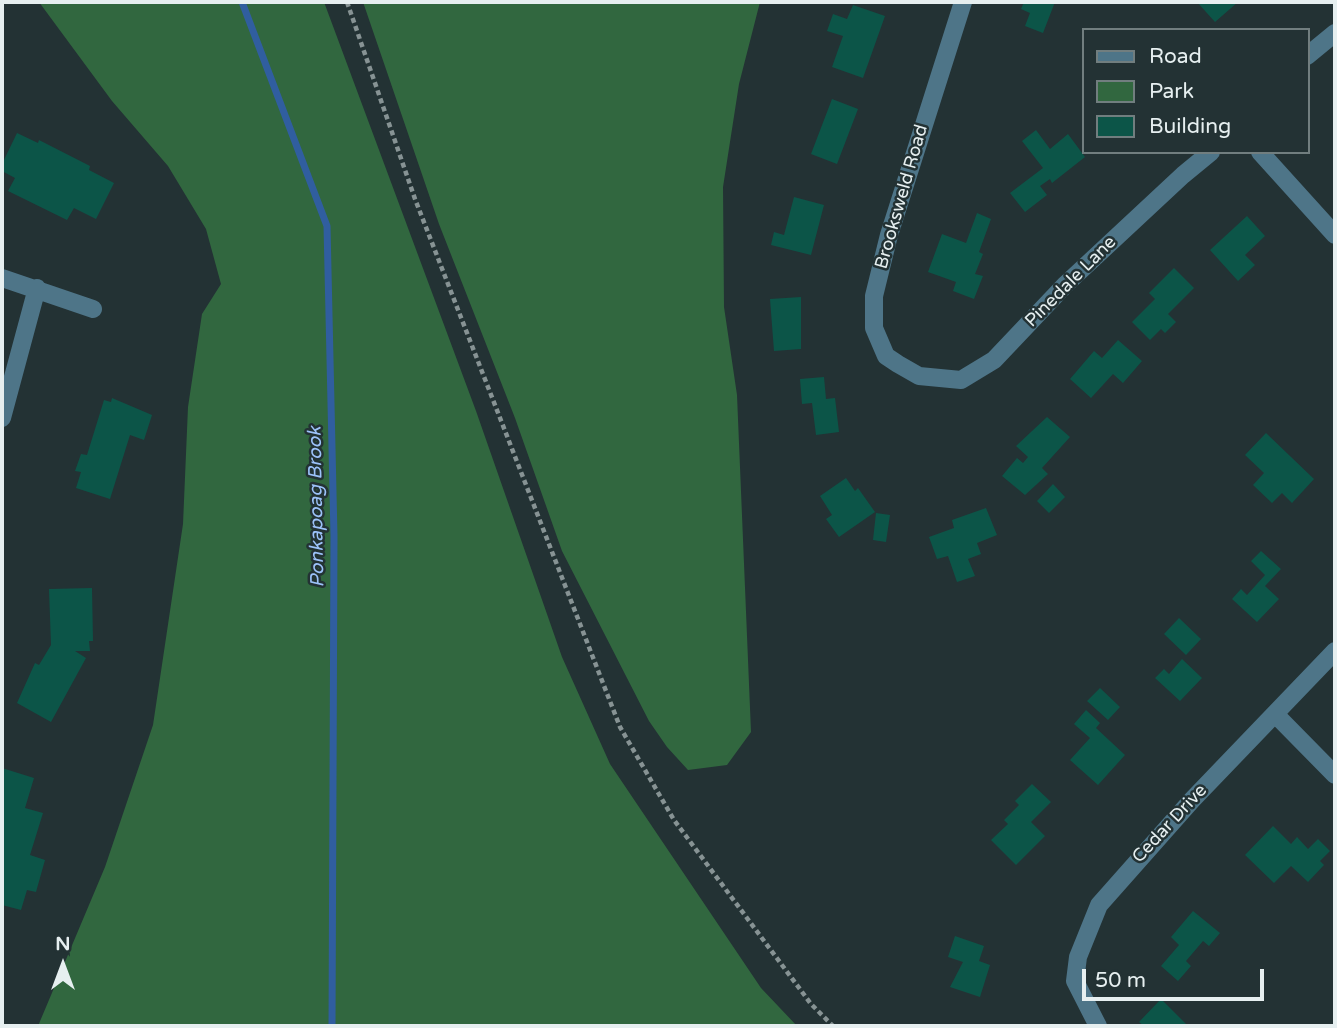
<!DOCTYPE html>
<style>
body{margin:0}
#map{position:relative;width:1337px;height:1028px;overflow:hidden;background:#233234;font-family:"Varela Round",sans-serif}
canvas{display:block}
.frame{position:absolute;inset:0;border:4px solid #e6eff0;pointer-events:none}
.legend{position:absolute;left:1082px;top:28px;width:228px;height:126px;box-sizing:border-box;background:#233234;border:2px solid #717e7f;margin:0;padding:9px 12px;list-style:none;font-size:21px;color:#e6eff0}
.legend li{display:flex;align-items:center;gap:14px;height:35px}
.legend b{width:35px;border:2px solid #717e7f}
.north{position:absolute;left:28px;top:930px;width:70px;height:70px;-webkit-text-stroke:5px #233234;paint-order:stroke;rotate:0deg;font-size:19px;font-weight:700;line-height:28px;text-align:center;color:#e6eff0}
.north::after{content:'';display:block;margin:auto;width:24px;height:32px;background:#e6eff0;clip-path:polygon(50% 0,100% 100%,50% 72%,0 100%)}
.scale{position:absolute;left:1082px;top:969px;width:182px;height:32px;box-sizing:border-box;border:4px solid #e6eff0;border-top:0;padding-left:9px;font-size:21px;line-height:24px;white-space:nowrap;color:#e6eff0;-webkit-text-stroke:5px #233234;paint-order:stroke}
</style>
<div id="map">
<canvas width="1337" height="1028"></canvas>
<div class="frame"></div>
<ul class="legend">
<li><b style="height:9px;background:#4e7588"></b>Road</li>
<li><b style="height:19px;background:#31673f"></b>Park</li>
<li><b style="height:19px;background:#0c5548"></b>Building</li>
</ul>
<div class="north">N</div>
<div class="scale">50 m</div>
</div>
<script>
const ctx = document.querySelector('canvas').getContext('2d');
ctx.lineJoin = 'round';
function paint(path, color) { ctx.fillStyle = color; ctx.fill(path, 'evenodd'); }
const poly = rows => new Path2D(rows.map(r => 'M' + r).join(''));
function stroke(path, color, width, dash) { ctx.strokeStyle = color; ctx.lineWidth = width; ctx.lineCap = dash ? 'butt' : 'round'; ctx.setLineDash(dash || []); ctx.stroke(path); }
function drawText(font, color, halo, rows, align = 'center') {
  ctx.font = font + ' "Varela Round",sans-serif'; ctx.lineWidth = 5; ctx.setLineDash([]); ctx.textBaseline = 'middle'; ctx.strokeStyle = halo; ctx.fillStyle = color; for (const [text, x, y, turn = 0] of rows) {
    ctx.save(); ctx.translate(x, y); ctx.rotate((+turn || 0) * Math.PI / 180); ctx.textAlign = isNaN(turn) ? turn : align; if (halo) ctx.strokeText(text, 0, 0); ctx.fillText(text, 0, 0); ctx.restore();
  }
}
paint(poly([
 [39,2,324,2,476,411,562,657,610,764,761,988,797,1026,38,1026,105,867,153,725,183,524,188,407,202,314,221,284,206,229,168,166,112,101],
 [363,2,760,2,739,84,723,187,724,307,737,395,751,732,727,765,688,770,667,747,649,721,562,551,515,418,439,224]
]), '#31673f');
stroke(poly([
 [242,2,327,226,334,536,332,1026]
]), '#305e9f', 7);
paint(poly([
 [1024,2,1055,2,1043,33,1025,26,1030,13,1021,9],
 [1197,2,1238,2,1215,22],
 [853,5,885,16,863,78,832,67,843,36,827,31,833,14,847,19],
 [832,99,858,109,837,164,811,154],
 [1036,130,1050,149,1068,134,1085,157,1052,183,1050,179,1040,186,1047,195,1025,212,1010,193,1043,168,1022,141],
 [17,133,38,143,39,140,90,166,89,170,114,183,96,219,74,208,67,220,8,191,15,178,2,171,2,164],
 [794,197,824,205,811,255,771,245,774,232,784,235],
 [977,213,991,219,979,252,983,254,975,274,983,276,974,299,953,291,956,282,928,272,942,234,966,243],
 [1247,216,1265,236,1245,255,1255,265,1238,281,1210,250],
 [1174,268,1194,288,1168,314,1176,322,1165,333,1161,329,1150,340,1132,322,1155,299,1149,293],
 [801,297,801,349,774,351,770,299],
 [1118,340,1142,361,1123,383,1113,374,1091,398,1070,379,1094,351,1102,358],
 [824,377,826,399,835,398,839,432,816,435,812,403,802,404,800,379],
 [112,398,152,415,144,440,130,435,110,499,76,488,81,472,75,471,81,454,87,455,104,400,111,402],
 [1047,417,1070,437,1042,468,1048,474,1025,495,1002,476,1017,458,1023,463,1028,457,1016,446],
 [1266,433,1314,479,1292,503,1282,493,1272,503,1253,485,1264,473,1245,455],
 [846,478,855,491,858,488,875,512,839,537,826,519,832,515,820,496],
 [1053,484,1065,497,1049,513,1037,501],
 [986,508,997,535,977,543,981,554,968,559,975,576,957,582,948,556,937,559,929,537,954,528,952,520],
 [876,513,890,515,886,542,873,540],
 [1261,551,1281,569,1265,586,1279,599,1257,622,1232,599,1241,589,1247,595,1265,575,1251,561],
 [92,588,93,641,89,641,90,651,75,651,86,658,51,722,17,703,35,663,39,665,51,645,49,589],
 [1179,618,1201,639,1186,655,1164,634],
 [1182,659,1202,678,1180,701,1155,678,1164,669,1169,674],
 [1100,688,1120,707,1108,720,1087,701],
 [1086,710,1100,723,1096,728,1125,755,1098,785,1070,760,1090,738,1074,724],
 [2,768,34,778,25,808,43,813,30,855,45,860,36,892,27,890,21,910,2,905],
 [1032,784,1051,802,1031,822,1045,836,1016,865,991,840,1008,824,1004,820,1019,805,1015,801],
 [1273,826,1291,844,1297,837,1308,849,1318,839,1330,851,1320,861,1324,865,1308,882,1291,866,1274,883,1245,855],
 [1193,911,1220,933,1209,946,1203,941,1186,961,1191,966,1178,981,1161,966,1179,945,1171,937],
 [955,936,984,946,979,961,990,965,980,997,950,987,963,962,948,957],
 [1161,999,1186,1024,1183,1026,1144,1026,1139,1022]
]), '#0c5548');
stroke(poly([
 [347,2,415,199,620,727,674,820,811,1004,833,1026]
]), '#879394', 4.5, [5, 3.5]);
stroke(poly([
 [963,2,889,235,874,296,874,328,886,356,898,364,919,376,961,380,994,360,1066,284,1183,175,1211,152],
 [1307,56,1335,33],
 [1260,152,1335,235],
 [2,278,93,309],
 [2,418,37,288],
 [1276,715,1335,775],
 [1098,1026,1075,981,1078,957,1099,905,1192,800,1335,651]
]), '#4e7588', 18);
drawText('18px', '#e6eff0', '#233234', [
 ["Brooksweld Road",902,197,-74],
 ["Pinedale Lane",1071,282,-45],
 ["Cedar Drive",1170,824,-47]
]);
drawText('italic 19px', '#9cc2f9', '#233234', [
 ["Ponkapoag Brook",317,507,-91]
]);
</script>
